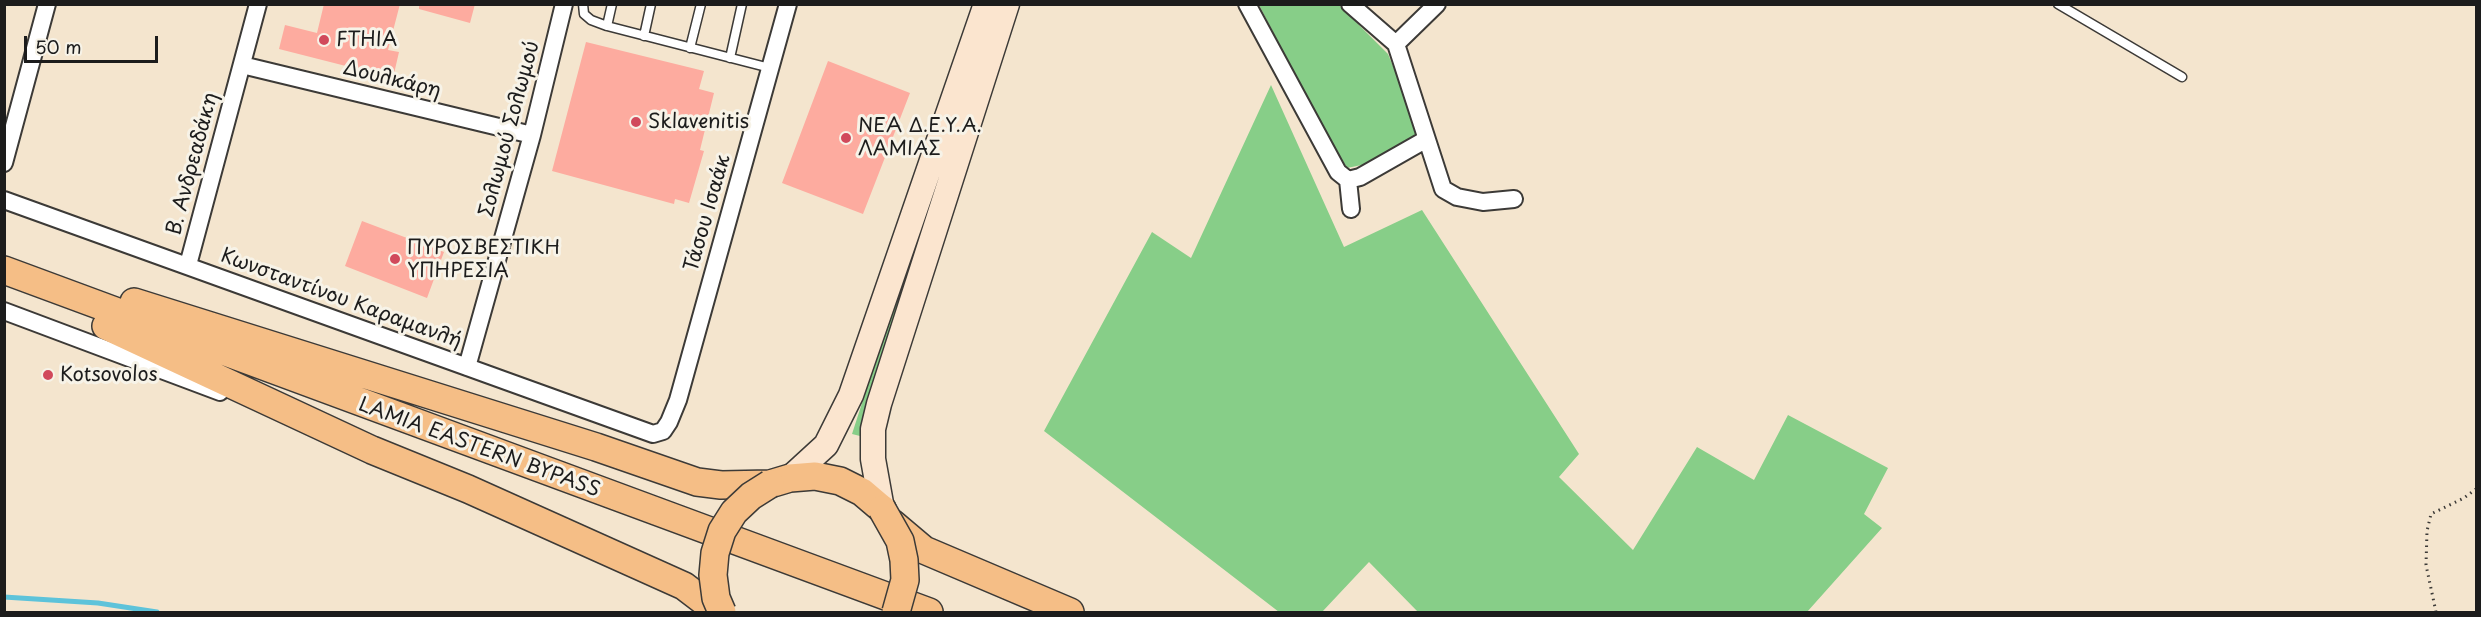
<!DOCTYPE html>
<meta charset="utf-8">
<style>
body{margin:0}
#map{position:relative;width:2481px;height:617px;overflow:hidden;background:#f4e5ce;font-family:"Playpen Sans",sans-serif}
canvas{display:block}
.frame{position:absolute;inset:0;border:6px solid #1c1c1c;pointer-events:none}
.scale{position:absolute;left:24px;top:36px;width:134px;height:27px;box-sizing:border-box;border:3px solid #1c1c1c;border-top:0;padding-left:8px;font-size:18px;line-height:21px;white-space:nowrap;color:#1c1c1c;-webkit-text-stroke:4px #f7f3e8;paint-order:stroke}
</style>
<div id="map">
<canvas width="2481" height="617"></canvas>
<div class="frame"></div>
<div class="scale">50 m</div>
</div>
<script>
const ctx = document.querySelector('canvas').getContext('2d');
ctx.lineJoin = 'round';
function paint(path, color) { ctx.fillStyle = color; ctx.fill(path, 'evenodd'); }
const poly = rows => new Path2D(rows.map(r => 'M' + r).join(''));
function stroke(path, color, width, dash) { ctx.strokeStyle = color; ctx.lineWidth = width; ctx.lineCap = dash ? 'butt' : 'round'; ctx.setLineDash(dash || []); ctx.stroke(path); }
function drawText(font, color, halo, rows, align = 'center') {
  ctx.font = font + ' "Playpen Sans",sans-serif'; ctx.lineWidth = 6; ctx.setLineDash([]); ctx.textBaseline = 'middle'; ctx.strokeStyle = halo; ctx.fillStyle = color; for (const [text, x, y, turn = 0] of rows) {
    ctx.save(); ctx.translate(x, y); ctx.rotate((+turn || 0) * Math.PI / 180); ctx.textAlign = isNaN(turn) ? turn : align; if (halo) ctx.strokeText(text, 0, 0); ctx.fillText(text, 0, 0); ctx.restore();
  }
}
paint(poly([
 [1259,5,1339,5,1388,54,1402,88,1416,137,1376,162,1347,168,1316,115],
 [984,26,864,437,852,434],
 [1271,85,1344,247,1422,210,1579,454,1559,477,1633,550,1697,447,1754,480,1788,415,1888,468,1864,514,1882,528,1807,612,1418,612,1369,562,1322,612,1279,612,1044,431,1152,232,1191,258]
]), '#87ce88');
stroke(poly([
 [4,597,98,603,157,612]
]), '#5dc3da', 5);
paint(poly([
 [324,4,400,4,388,50,399,52,393,78,279,49,285,25,317,33],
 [419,4,475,4,470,23,419,9],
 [586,42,704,71,699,89,714,93,700,150,704,151,689,203,675,199,674,204,552,171],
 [828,61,910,93,863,214,782,183],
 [362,221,444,252,427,298,345,266]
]), '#fdab9f');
const lane = poly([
 [583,4,584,14,591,20,607,26,770,68],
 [2058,4,2182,77],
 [607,26,612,4],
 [644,36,651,4],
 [690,48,701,4],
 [730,58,742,4]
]);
const street = poly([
 [1247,4,1338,172,1348,180,1360,177,1425,140],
 [1350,4,1396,44,1443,189,1457,197,1483,202,1514,199],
 [1396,44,1437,4],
 [242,65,532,135],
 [4,163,47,4],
 [1348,180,1351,209],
 [4,200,653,434,663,431,669,422,678,400,788,4],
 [188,265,258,4],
 [4,311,220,392],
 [467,367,532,135,564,4]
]);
const secondary = poly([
 [790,478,826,445,851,395,986,4],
 [882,509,873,459,873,429,879,404,1007,4]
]);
const primary = poly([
 [4,270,929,612],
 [134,302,596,447,697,482,721,485,770,484,790,478,815,476,840,481,862,492,882,509],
 [106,326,372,450,468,489,684,586,718,612],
 [892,523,924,550,1070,612]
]);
stroke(lane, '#3c3a37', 11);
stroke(street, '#3c3a37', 20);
stroke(secondary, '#3c3a37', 27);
stroke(primary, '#3c3a37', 30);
stroke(poly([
 [2436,612,2426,565,2427,531,2431,514,2464,498,2476,489]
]), '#3c3a37', 3, [1.5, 4.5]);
stroke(lane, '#fff', 8);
stroke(street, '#fff', 16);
stroke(secondary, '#fbe5cf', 24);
stroke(primary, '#f5be86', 27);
const primaryBridge = poly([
 [882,509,900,541,904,560,905,580,896,612],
 [722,612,716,598,713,575,715,553,722,531,734,512,751,496,770,484]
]);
stroke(primaryBridge, '#3c3a37', 30, []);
stroke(primaryBridge, '#f5be86', 27);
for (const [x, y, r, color] of [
 [324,40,6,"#d1495b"],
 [636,122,6,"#d1495b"],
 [846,138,6,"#d1495b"],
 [395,259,6,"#d1495b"],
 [48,375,6,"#d1495b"]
]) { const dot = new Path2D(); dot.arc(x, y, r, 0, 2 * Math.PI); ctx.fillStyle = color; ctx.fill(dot); stroke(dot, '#f7f3e8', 2); }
drawText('20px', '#1c1c1c', '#f7f3e8', [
 ["FTHIA",336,40],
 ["Sklavenitis",648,122],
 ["ΝΕΑ Δ.Ε.Υ.Α.",858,126],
 ["ΛΑΜΙΑΣ",858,149],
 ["ΠΥΡΟΣΒΕΣΤΙΚΗ",407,248],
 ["ΥΠΗΡΕΣΙΑ",407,271],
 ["Kotsovolos",60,375]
], 'left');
drawText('20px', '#1c1c1c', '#f7f3e8', [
 ["Δουλκάρη",392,80,14],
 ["Σολωμού Σολωμού",510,129,-75],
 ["Β. Ανδρεαδάκη",193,164,-75],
 ["Τάσου Ισαάκ",708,213,-74],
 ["Κωνσταντίνου Καραμανλή",341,299,20],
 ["LAMIA EASTERN BYPASS",479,448,20]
]);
</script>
